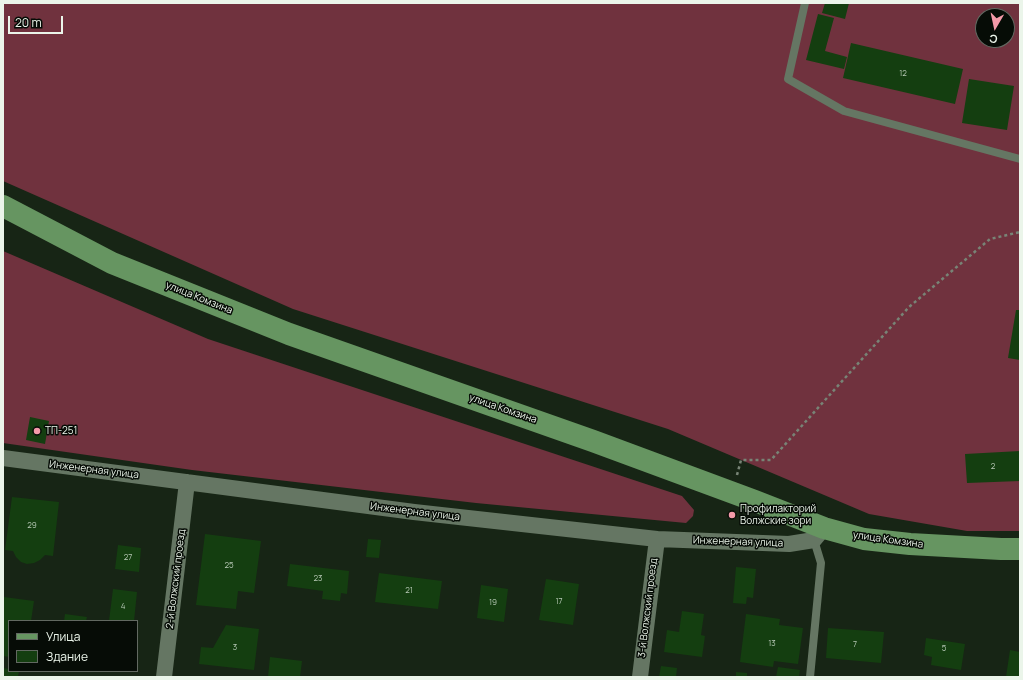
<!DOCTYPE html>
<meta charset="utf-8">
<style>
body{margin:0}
#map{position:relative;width:1023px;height:680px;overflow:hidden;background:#172515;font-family:Manrope,sans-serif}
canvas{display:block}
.frame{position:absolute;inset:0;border:4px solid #ebf5ea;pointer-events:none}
.legend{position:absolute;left:8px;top:620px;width:130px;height:52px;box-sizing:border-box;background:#060c06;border:1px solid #626961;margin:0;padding:5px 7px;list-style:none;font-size:12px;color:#ebf5ea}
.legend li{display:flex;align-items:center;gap:8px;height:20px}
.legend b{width:20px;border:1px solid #626961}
.north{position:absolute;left:975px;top:8px;width:40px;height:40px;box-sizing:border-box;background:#060c06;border:1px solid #626961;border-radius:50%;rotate:189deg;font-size:11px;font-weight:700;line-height:16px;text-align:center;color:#ebf5ea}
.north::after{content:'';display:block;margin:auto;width:14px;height:18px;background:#f39aa9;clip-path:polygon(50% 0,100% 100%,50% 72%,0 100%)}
.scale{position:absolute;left:8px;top:16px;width:55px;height:18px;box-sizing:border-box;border:2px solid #ebf5ea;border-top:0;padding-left:5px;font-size:12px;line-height:14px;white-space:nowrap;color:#ebf5ea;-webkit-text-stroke:3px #060c06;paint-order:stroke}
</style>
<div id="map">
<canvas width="1023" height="680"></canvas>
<div class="frame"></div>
<ul class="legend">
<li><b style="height:5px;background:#669561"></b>Улица</li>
<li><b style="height:11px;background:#143e10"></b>Здание</li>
</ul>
<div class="north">С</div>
<div class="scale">20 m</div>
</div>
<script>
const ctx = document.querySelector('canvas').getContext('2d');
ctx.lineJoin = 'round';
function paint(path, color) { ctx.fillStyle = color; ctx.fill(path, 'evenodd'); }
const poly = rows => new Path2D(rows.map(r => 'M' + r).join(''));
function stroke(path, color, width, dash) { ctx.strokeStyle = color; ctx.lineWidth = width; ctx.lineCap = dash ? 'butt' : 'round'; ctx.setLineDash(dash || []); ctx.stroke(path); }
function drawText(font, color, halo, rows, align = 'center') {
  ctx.font = font + ' Manrope,sans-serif'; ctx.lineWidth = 3; ctx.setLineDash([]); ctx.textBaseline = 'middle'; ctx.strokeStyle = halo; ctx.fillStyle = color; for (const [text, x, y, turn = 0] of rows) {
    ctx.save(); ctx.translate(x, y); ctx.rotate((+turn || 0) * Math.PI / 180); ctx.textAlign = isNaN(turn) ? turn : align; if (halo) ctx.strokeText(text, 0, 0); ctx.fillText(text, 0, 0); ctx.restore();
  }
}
paint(poly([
 [3,3,1020,3,1020,531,967,531,869,514,668,429,293,309,3,181],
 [983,16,1007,16,1007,40,983,40],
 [3,251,208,339,682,496,694,510,693,516,686,523,476,503,192,470,3,443]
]), '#70323e');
paint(poly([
 [825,3,849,3,845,19,822,13],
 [818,14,834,18,825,51,847,57,844,69,806,60],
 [851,43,963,69,955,104,843,78],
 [969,79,1014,86,1007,130,962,123],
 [1016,310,1020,310,1020,360,1008,358],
 [30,417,49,421,45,444,26,440],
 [1020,451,1020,481,967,483,965,454],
 [12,497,59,502,53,556,45,555,40,560,34,563,27,564,21,562,16,557,13,551,5,550],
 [205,534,261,541,254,593,238,591,236,609,196,605],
 [368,539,381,540,379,558,366,557],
 [118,545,141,548,139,572,115,569],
 [290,564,349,571,347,594,341,593,340,601,322,599,323,591,287,586],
 [736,567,756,569,753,598,747,597,746,604,733,603],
 [379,573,442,581,438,609,375,602],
 [546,579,579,584,573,625,539,620],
 [481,585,508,589,504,622,477,618],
 [113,589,137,592,134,621,109,621],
 [4,597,34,601,31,621,9,621,9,657,3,656],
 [682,611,704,614,701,635,705,636,702,657,664,652,667,630,679,632],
 [65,614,87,617,86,621,64,621],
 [746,614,780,619,779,625,803,628,798,664,774,661,773,667,740,662],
 [226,625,259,629,254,670,199,664,201,647,213,648],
 [828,628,884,632,881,663,826,658],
 [926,638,965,644,961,670,931,665,932,657,924,655],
 [1010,650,1020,652,1020,677,1006,677],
 [270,657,302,661,300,677,268,677],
 [661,666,677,668,676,677,659,677],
 [778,667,800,670,799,677,776,677],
 [3,668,9,669,9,671,19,671,18,677,3,677],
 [736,672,747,673,747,677,736,677]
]), '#143e10');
stroke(poly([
 [737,475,741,460,771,460,909,307,990,239,1020,232]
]), '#788476', 2.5, [3, 3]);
stroke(poly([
 [805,3,788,79,844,111,1020,159],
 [810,677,821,563,814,540]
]), '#657663', 8);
stroke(poly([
 [3,458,414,512,657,539,789,544,814,540,824,528],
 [164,677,187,482],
 [640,677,657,539]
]), '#657663', 16);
stroke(poly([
 [3,206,112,263,289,334,593,441,755,501,824,528,864,539,910,544,1001,549,1020,549]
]), '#669561', 22);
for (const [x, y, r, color] of [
 [37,431,4,"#f39aa9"],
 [732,515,4,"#f39aa9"]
]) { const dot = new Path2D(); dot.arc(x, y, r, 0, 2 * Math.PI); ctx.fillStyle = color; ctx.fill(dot); stroke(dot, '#060c06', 1.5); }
drawText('8px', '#b5c7b4', null, [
 ["12",903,74],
 ["2",993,467],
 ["29",32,526],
 ["27",128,558],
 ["25",229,566],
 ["23",318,579],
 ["21",409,591],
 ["17",559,602],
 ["19",493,603],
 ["4",123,607],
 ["13",772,644],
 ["7",855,645],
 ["3",235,648],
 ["5",944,649]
]);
drawText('10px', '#ebf5ea', '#060c06', [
 ["улица Комзина",199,298,22],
 ["улица Комзина",503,409,19],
 ["Инженерная улица",94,470,7],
 ["Инженерная улица",415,512,7],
 ["улица Комзина",888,540,8],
 ["Инженерная улица",738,542,2],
 ["2-й Волжский проезд",176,579,-83],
 ["3-й Волжский проезд",648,608,-83]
]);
drawText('10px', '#ebf5ea', '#060c06', [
 ["ТП-251",45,431],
 ["Профилакторий",740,509],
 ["Волжские зори",740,521]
], 'left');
</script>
